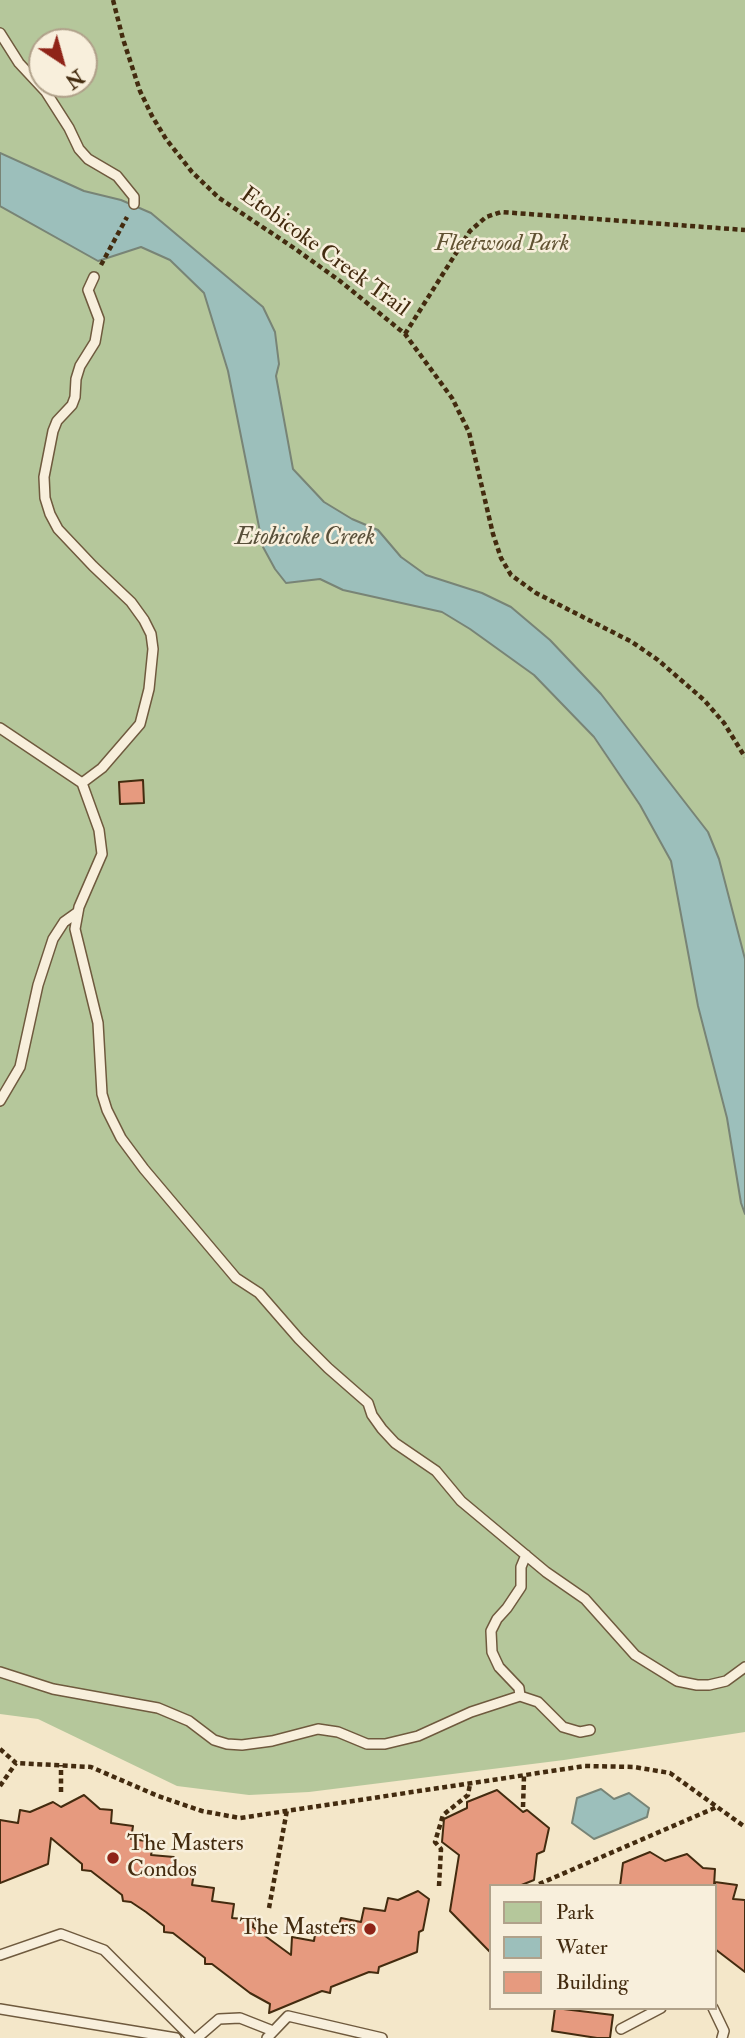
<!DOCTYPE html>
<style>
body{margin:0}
#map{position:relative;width:745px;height:2038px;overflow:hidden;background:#f4e7c9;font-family:"IM FELL Double Pica",serif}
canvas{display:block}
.legend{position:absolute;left:489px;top:1884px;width:228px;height:126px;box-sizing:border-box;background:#f8efdc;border:2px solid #b0a18a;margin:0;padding:9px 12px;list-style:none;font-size:21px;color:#432b0f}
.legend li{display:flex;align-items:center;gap:14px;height:35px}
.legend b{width:35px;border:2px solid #b0a18a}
.north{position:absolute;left:28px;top:28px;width:70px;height:70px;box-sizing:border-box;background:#f8efdc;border:2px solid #b0a18a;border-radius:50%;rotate:144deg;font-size:19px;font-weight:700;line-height:28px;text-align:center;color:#432b0f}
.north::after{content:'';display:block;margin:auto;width:24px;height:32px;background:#8f2418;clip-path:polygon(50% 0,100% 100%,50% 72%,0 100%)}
</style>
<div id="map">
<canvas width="745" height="2038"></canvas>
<ul class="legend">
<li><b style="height:19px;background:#b5c79b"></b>Park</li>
<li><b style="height:19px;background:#9cbfbb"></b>Water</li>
<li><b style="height:19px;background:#e69a7f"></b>Building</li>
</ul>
<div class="north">N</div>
</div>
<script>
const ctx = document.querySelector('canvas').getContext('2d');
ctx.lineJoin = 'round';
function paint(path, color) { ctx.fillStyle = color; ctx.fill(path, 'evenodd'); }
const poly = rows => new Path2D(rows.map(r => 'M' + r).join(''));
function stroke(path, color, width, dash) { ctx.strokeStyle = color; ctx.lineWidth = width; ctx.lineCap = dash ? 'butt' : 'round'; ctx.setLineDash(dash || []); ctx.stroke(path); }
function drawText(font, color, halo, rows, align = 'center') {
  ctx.font = font + ' "IM FELL Double Pica",serif'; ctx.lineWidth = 5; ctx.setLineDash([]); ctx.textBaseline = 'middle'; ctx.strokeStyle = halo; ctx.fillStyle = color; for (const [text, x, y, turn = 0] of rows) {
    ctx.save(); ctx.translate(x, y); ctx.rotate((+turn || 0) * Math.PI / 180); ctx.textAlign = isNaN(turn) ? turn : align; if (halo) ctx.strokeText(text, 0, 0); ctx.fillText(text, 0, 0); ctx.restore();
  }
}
paint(poly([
 [0,0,745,0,745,959,719,859,708,832,601,694,550,640,511,607,482,593,426,575,401,557,378,530,352,519,324,502,293,468,276,375,279,364,263,307,151,213,170,260,204,293,228,371,263,547,320,579,343,590,441,612,470,629,534,675,593,737,640,806,671,861,698,1006,727,1118,741,1203,745,1214,745,1732,564,1760,309,1792,249,1795,177,1786,38,1719,0,1714],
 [42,42,84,42,84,84,42,84]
]), '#b5c79b');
const water = poly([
 [0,153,84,191,121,200,151,213,263,307,275,332,279,364,276,376,293,469,324,502,352,519,378,530,401,557,426,575,482,593,511,607,550,640,601,694,708,832,719,859,745,959,745,1214,741,1203,727,1118,698,1006,671,861,640,805,594,737,534,675,470,629,442,612,343,590,320,579,286,583,275,569,263,547,228,371,204,293,170,260,141,247,98,261,0,206,0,153],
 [601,1789,614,1799,629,1793,649,1808,647,1817,594,1839,572,1823,577,1798,601,1789]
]);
paint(water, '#9cbfbb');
stroke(water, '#788476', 2);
const building = poly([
 [143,780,144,803,120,804,119,782,143,780],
 [497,1790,523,1812,527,1810,549,1828,544,1851,537,1854,534,1880,519,1886,491,1886,491,1953,450,1911,459,1855,442,1842,444,1819,467,1808,467,1802,497,1790],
 [84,1795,100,1809,112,1810,111,1823,133,1826,131,1839,154,1842,151,1855,174,1857,172,1871,194,1873,192,1885,214,1888,212,1901,234,1904,232,1918,254,1920,253,1927,291,1955,292,1937,314,1941,316,1927,337,1931,341,1918,361,1922,364,1908,385,1911,388,1898,398,1900,418,1891,429,1899,423,1930,419,1932,417,1952,379,1967,378,1973,369,1972,331,1987,330,1993,322,1991,269,2013,270,2004,250,1993,212,1964,205,1964,205,1958,173,1933,164,1932,164,1926,146,1912,131,1902,123,1901,122,1895,91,1871,82,1870,82,1864,51,1838,48,1864,0,1883,0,1820,18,1823,20,1810,30,1812,53,1802,61,1807,84,1795],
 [650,1852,665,1861,687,1854,703,1868,715,1869,714,1886,620,1886,623,1863,650,1852],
 [715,1882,737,1885,733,1899,745,1900,745,1972,715,1949,715,1882],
 [555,2008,613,2015,610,2038,597,2038,552,2031,555,2008]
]);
paint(building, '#e69a7f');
stroke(building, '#432b0f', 2);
const lane = poly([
 [0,33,19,63,46,92,69,128,79,149,88,159,117,176,134,197,134,204],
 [0,728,82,783,99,830,102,854,79,907,75,929,98,1023,102,1094,107,1110,121,1138,144,1169,236,1278,259,1293,299,1339,328,1368,368,1403,372,1415,382,1429,395,1443,436,1471,461,1501,546,1572,585,1599,635,1655,677,1681,697,1685,709,1685,726,1681,745,1667],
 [82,783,102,768,140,724,149,689,153,649,151,634,144,620,131,602,93,566,58,529,50,514,45,498,44,477,53,431,57,421,72,405,75,397,76,379,80,366,95,342,99,319,88,290,94,277],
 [0,1101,20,1067,38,985,53,939,64,922,78,912],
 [0,1672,53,1689,158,1708,189,1721,214,1740,227,1744,242,1745,272,1741,318,1729,338,1732,367,1744,385,1744,418,1736,471,1712,520,1696,538,1702,563,1727,580,1732,590,1730],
 [520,1696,519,1688,499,1667,492,1652,491,1631,497,1619,507,1608,521,1587,521,1567,526,1555],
 [0,1955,61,1934,104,1950,192,2038],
 [713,2008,724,2031,722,2038],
 [0,2009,176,2038],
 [621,2029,661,2008],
 [197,2038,219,2019,240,2018,273,2031],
 [267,2038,288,2016,382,2038]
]);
stroke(lane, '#6f5a3e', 12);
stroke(poly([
 [113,0,123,39,140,91,152,116,166,139,192,172,219,198,294,248,340,281,405,334,452,398,469,432,493,534,501,558,511,575,536,593,632,642,658,660,704,700,724,723,745,757],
 [101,265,127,217],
 [405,334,470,231,486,217,501,212,745,230],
 [0,1749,16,1763,91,1767,158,1796,202,1811,240,1818,585,1766,634,1767,670,1773,745,1827],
 [0,1786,16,1763],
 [61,1792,61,1765],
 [523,1807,524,1776],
 [539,1884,717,1807],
 [439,1886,441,1849,435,1842,443,1815,468,1795,470,1784],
 [269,1908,287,1810]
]), '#432b0f', 4.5, [5, 3.5]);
stroke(lane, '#f8efdc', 9);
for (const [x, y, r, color] of [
 [113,1858,7,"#8f2418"],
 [370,1929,7,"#8f2418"]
]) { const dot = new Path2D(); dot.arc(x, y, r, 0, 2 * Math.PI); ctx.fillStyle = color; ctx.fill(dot); stroke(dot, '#f8efdc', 2.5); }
drawText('italic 23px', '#605232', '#f8efdc', [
 ["Fleetwood Park",502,245]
]);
drawText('23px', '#432b0f', '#f8efdc', [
 ["Etobicoke Creek Trail",324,253,36]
]);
drawText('23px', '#432b0f', '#f8efdc', [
 ["The Masters",127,1845],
 ["Condos",127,1871],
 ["The Masters",356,1929,"right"]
], 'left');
drawText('italic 24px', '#59503a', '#f8efdc', [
 ["Etobicoke Creek",305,539]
]);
</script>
